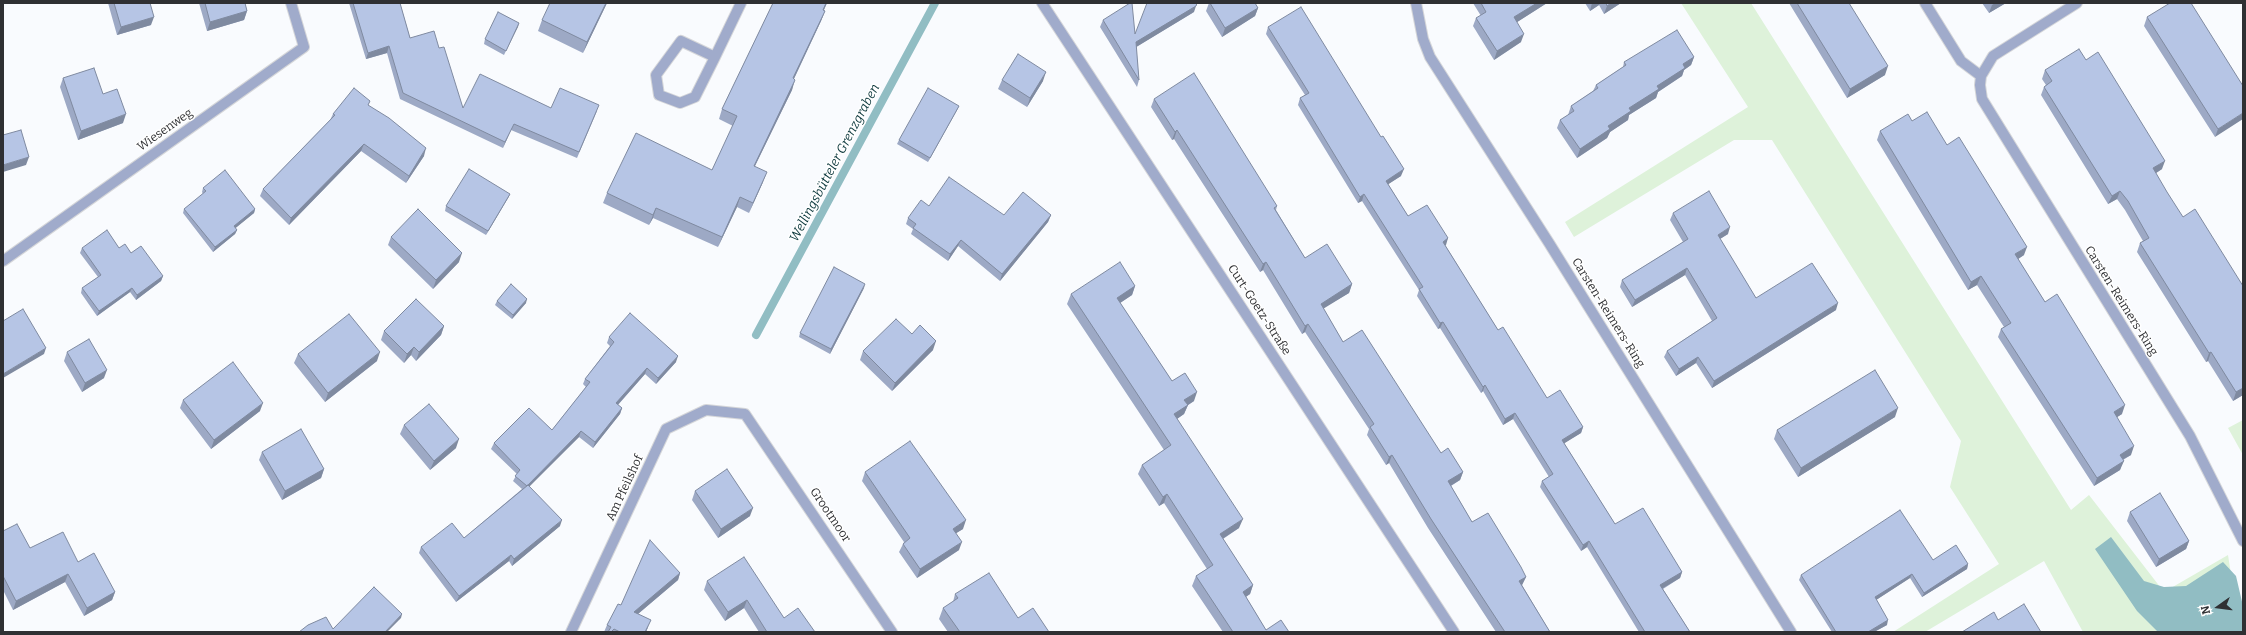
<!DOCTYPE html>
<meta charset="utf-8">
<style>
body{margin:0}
#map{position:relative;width:2246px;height:635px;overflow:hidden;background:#f9fbfe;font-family:Bitter,serif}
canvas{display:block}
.frame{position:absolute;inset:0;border:4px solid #2f3033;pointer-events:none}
.north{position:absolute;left:2198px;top:587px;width:40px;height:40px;-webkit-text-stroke:3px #fff;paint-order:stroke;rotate:256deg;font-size:11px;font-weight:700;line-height:16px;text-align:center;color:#2f3033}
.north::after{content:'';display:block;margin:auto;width:14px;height:18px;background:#2f3033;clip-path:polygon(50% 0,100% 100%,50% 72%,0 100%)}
</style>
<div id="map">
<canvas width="2246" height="635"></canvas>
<div class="frame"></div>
<div class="north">N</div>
</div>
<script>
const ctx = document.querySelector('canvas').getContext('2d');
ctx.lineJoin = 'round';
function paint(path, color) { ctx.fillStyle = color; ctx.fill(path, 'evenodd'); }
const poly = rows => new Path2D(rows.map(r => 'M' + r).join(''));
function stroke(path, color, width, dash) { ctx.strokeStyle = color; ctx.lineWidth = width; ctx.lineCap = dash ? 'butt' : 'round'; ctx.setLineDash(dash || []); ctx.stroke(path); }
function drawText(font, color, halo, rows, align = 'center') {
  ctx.font = font + ' Bitter,serif'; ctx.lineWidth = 3; ctx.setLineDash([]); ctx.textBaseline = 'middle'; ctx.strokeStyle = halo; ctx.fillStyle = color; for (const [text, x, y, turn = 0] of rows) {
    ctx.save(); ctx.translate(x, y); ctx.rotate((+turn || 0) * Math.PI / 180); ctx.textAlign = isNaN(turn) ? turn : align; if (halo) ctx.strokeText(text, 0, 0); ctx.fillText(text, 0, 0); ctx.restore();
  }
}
paint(poly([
 [1681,3,1751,3,2071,510,2089,495,2164,592,2228,555,2240,632,2083,632,2044,561,1925,632,1893,632,1999,564,1950,487,1961,441,1772,140,1734,140,1574,237,1565,222,1748,107],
 [2243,420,2243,455,2228,428]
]), '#def2da');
paint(poly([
 [2111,537,2144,581,2164,587,2186,586,2223,562,2236,576,2243,606,2243,632,2158,632,2137,611,2095,549]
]), '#91bdc3');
stroke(poly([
 [756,335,935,3]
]), '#91bdc3', 8);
const minor = poly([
 [1042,3,1454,632],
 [1416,3,1423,39,1430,57,1549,243,1791,632],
 [1925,3,1961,61,1981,76],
 [2077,3,1993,56,1981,76,1980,85,1982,99,2190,436,2243,541],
 [715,57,681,41,656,75,659,95,680,103,695,97,715,57,741,3],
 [3,261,304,47,291,3],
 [571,632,666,429,706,410,745,414,892,632]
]);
stroke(minor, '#d5d6d9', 12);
stroke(minor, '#a0abcb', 10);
paint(poly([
 [108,3,150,3,151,25,117,35],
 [199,3,245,3,247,11,244,20,207,31],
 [349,3,400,3,410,38,439,48,463,108,551,108,597,111,577,158,511,130,503,148,400,99,387,53,366,59],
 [607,3,583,53,538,31,542,20],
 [773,3,827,3,824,10,825,11,821,21,794,79,792,90,755,166,763,182,749,213,737,207,718,247,653,218,649,225,603,203,607,193,712,170,733,126,719,119,722,109],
 [1209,3,1255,3,1258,8,1255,16,1222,37,1206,11],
 [1473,3,1547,3,1517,22,1521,42,1494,60,1473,26,1476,18,1481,16],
 [1585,3,1621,3,1604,14,1599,5,1590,11],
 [1789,3,1849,3,1885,75,1847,98],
 [1982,3,2006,3,1989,13],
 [1194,12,1136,47,1139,80,1137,87,1100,27,1103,20,1135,34],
 [2147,17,2243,86,2215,137,2144,26],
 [519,23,504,55,484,44,485,39],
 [1268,27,1401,176,1388,184,1408,216,1448,238,1445,245,1498,330,1547,398,1583,427,1581,433,1564,443,1615,524,1682,572,1680,578,1663,589,1690,632,1639,632,1587,547,1581,551,1540,487,1542,481,1549,477,1513,419,1503,425,1483,391,1481,393,1440,328,1438,329,1417,296,1419,290,1362,201,1358,203,1298,105,1300,98,1305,95,1266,34],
 [1694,57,1691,65,1684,70,1682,76,1658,92,1656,98,1629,115,1628,120,1610,132,1607,138,1577,158,1557,128,1560,120,1568,115,1571,106,1593,91,1596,85,1623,67,1624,62],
 [2086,60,2162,169,2156,173,2243,395,2233,401,2208,361,2206,362,2137,252,2140,243,2143,241,2125,210,2117,199,2108,204,2041,95,2044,87,2046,85,2042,79,2045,70],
 [63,78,103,94,123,123,78,140,60,87],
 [1002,80,1043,81,1027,107,998,89],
 [1154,99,1277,206,1276,210,1305,258,1352,284,1349,293,1323,308,1343,342,1441,453,1463,472,1460,480,1451,486,1472,522,1526,577,1522,585,1550,632,1496,632,1428,528,1389,463,1386,465,1367,435,1369,429,1305,332,1302,334,1263,270,1260,272,1174,139,1172,140,1151,107],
 [370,101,368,105,424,156,406,183,361,151,289,225,260,196,263,189,330,120,333,114],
 [959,106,957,110,928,162,897,144,899,140],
 [1912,121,1947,145,2024,255,2018,259,2045,302,2122,414,2117,417,2131,455,2123,460,2120,470,2094,486,1998,337,2001,329,2004,327,1977,285,1968,290,1877,140,1880,131],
 [203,188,255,209,254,213,235,228,237,230,235,234,213,252,183,213,184,209,203,194,202,192],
 [510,194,508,198,486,235,445,211,446,206],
 [929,206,1004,215,1051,215,1048,222,1000,281,958,246,948,261,911,234,913,229,906,224,908,218],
 [1673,213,1728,234,1720,239,1756,298,1836,310,1712,388,1696,363,1676,376,1664,357,1667,351,1712,321,1685,275,1632,307,1620,287,1622,280,1683,242,1670,220],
 [391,237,459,262,433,289,388,245],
 [82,248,119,248,131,253,163,276,161,281,136,300,130,292,97,316,81,293,82,288,98,277,80,253],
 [1135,286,1132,295,1120,303,1172,381,1194,401,1188,405,1184,414,1177,419,1239,528,1223,539,1253,585,1250,594,1246,597,1266,630,1289,632,1223,632,1192,586,1196,576,1207,569,1164,503,1159,506,1138,474,1142,465,1164,450,1067,304,1071,294],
 [864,288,830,354,799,337,800,333],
 [497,301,526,303,512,319,495,305],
 [444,326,441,335,416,361,411,355,404,363,381,340,384,331],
 [912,334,933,350,892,391,860,360,863,351],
 [609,337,676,362,656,384,645,374,618,405,622,408,620,414,593,448,579,437,529,486,560,526,512,566,509,561,456,602,419,553,421,547,464,538,522,489,513,481,517,474,491,449,494,443,552,430,586,387,583,384,585,379,610,346,607,343],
 [67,352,104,378,82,392,64,361],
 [298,354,377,361,325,402,294,363],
 [183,400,260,411,211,449,180,408],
 [1895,417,1798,477,1774,439,1777,430],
 [404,425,456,448,430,470,400,434],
 [262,452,324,469,321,478,282,500,259,460],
 [865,472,963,529,956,533,959,550,917,578,899,552,904,542,862,481],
 [695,491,750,516,718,538,692,500],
 [2130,512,2189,541,2186,549,2156,567,2127,521],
 [3,531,30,548,78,562,115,592,112,600,84,616,65,582,13,610,3,590],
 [1933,560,1968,564,1967,569,1922,597,1910,578,1876,600,1887,625,1874,632,1832,632,1799,580,1801,575],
 [680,573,678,580,638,614,648,627,646,632,604,632,607,625],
 [707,581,784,618,815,632,759,632,744,608,725,621,704,590],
 [955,594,1018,618,1049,632,948,632,939,619,943,608,953,602]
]), '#9da9c5');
paint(poly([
 [606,3,607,3,583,53,587,42],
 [826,3,827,3,819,20,823,10],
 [1197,3,1194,12,1133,49,1136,42],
 [1537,3,1547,3,1511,26,1514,17],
 [1592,3,1600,3,1599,5,1590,11],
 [1611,3,1621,3,1604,14,1607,6],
 [1995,3,2006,3,1989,13,1992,5],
 [1258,8,1255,16,1222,37,1225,28],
 [247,11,244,20,207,31,210,22],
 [825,11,821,21,789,89,793,78],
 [154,17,151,25,117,35,121,27],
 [519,23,518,27,504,55,506,51],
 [1524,34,1521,42,1494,60,1497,51],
 [389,46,387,53,366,59,368,53],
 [1694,57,1691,65,1684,70,1682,76,1658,92,1656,98,1629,115,1628,120,1610,132,1607,138,1577,158,1580,149,1683,64],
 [1888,66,1885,75,1847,98,1850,89],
 [1046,72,1043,81,1027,107,1030,98],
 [795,80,792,90,750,176,754,166],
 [959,106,957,110,928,162,930,158],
 [2243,113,2243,119,2215,137,2218,129],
 [126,114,123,123,78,140,81,131],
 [514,124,511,130,503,148,505,142],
 [1177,130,1174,139,1172,140,1175,132],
 [364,144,361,151,289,225,291,218],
 [426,148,424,156,406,183,409,176],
 [29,157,26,165,3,172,3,165],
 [2165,161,2162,169,2150,177,2153,168],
 [1404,169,1401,176,1384,187,1386,181],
 [767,172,763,182,749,213,753,203],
 [2120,191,2117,199,2108,204,2112,196],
 [510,194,508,198,486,235,488,231],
 [1364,194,1362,201,1358,203,1360,197],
 [740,197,737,207,718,247,722,237],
 [656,208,653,218,649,225,653,215],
 [255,209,254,213,232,231,234,226],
 [1051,215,1048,222,1000,281,1002,274],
 [1730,227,1728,234,1715,242,1718,235],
 [237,230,235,234,213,252,215,247],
 [1448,238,1446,245,1441,248,1443,242],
 [961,240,958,246,948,261,950,254],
 [2027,247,2024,255,2012,263,2015,254],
 [462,253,459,262,433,289,436,280],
 [1266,262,1263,270,1260,272,1263,264],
 [1687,268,1685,275,1632,307,1635,300],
 [163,276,161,281,136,300,137,295],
 [1981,276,1977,285,1968,290,1971,282],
 [865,284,864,288,830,354,831,349],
 [1352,284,1349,293,1318,312,1321,304],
 [1135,286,1132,295,1114,307,1117,298],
 [132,288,130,292,97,316,99,311],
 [527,299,526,303,512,319,513,315],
 [1838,303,1836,310,1712,388,1714,381],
 [1443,322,1440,328,1438,329,1440,323],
 [1308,324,1305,332,1302,334,1305,326],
 [444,326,441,335,416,361,419,352],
 [936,341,933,350,892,391,895,383],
 [414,347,411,355,404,363,407,354],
 [46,348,44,354,3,378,3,374],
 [380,352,377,361,325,402,328,393],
 [2211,352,2208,361,2206,362,2209,353],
 [678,356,676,362,656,384,658,378],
 [1698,357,1696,363,1676,376,1679,369],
 [647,368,645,374,614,409,616,403],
 [107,370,104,378,82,392,85,383],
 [1485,385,1483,391,1481,393,1483,387],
 [2243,388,2243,395,2233,401,2236,392],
 [1197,392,1194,401,1188,405,1184,414,1171,423,1174,414,1184,400],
 [263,403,260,411,211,449,214,440],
 [2125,405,2122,414,2111,421,2114,412],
 [622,408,620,414,593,448,595,442],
 [1898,408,1895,417,1798,477,1801,468],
 [1515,413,1513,419,1503,425,1505,419],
 [1583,427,1581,433,1560,446,1562,440],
 [581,431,579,437,525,491,527,486],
 [459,439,456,448,430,470,434,461],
 [2134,446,2131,455,2116,463,2120,455],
 [1392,455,1389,463,1386,465,1389,457],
 [2124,461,2120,470,2094,486,2097,478],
 [324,469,321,478,282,500,285,491],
 [1463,472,1460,480,1445,489,1448,481],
 [1167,494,1164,503,1159,506,1163,497],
 [753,508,750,516,718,538,721,529],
 [1243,519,1239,528,1216,543,1220,534],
 [562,520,560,526,512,566,514,559],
 [966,520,963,529,950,537,953,529],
 [1589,541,1587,547,1581,551,1583,545],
 [2189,541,2186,549,2156,567,2159,559],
 [962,542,959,550,917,578,920,569],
 [511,555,509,561,456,602,459,596],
 [1968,564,1967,569,1922,597,1924,593],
 [1682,572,1680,578,1658,591,1660,585],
 [680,573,678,580,632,619,634,612],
 [68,574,65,582,13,610,16,601],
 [1912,574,1910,578,1873,602,1875,597],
 [1526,577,1522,585,1516,589,1519,581],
 [1253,585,1250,594,1239,601,1243,592],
 [115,592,112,600,84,616,87,608],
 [747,600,744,608,725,621,728,612],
 [402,614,401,618,387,632,385,632],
 [651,620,648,627,646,632,645,632],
 [1888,620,1887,625,1874,632,1868,632]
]), '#7f8aa0');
const building = poly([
 [114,3,150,3,154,17,121,27,114,3],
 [205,3,245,3,247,11,210,22,205,3],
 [353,3,400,3,410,38,434,31,439,48,444,47,463,108,480,74,551,108,560,88,599,105,579,152,514,124,505,142,403,93,389,46,368,53,353,3],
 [550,3,606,3,587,42,542,20,550,3],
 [773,3,826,3,823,10,825,11,793,78,795,80,754,166,767,172,753,203,740,197,722,237,656,208,653,215,607,193,636,133,712,170,737,116,722,109,773,3],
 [1130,3,1132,3,1135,34,1147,3,1197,3,1196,6,1136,42,1139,80,1103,20,1130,3],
 [1210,3,1255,3,1258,8,1225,28,1210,3],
 [1481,3,1537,3,1514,17,1524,34,1497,51,1476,18,1486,12,1481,3],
 [1606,3,1611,3,1607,6,1606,3],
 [1797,3,1849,3,1888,66,1850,89,1797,3],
 [2170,3,2191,3,2243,86,2243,113,2218,129,2147,17,2170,3],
 [1301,7,1381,137,1383,136,1404,169,1386,181,1408,216,1427,205,1448,238,1443,242,1498,330,1503,327,1547,398,1560,390,1583,427,1562,440,1615,524,1643,508,1682,572,1660,585,1690,632,1645,632,1589,541,1583,545,1542,481,1553,474,1515,413,1505,419,1485,385,1483,387,1443,322,1440,323,1419,289,1423,287,1364,194,1360,197,1300,98,1309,93,1268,27,1301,7],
 [498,12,519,23,506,51,485,39,498,12],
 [1677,30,1694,57,1683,64,1685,68,1657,86,1659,89,1629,108,1631,111,1608,126,1610,129,1580,149,1560,120,1574,111,1571,106,1598,88,1596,85,1626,65,1624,62,1677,30],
 [2079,49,2086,60,2098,52,2165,161,2153,168,2167,192,2183,217,2195,209,2243,286,2243,388,2236,392,2211,352,2209,353,2140,243,2149,238,2128,201,2120,191,2112,196,2044,87,2052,81,2045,70,2079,49],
 [1018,54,1046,72,1030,98,1002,80,1018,54],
 [94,68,103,94,117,89,126,114,81,131,63,78,94,68],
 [1194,73,1277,206,1274,208,1305,258,1327,244,1352,284,1321,304,1343,342,1362,330,1441,453,1448,448,1463,472,1448,481,1472,522,1488,513,1521,567,1526,577,1519,581,1550,632,1505,632,1431,519,1392,455,1389,457,1370,427,1374,424,1308,324,1305,326,1266,262,1263,264,1177,130,1175,132,1154,99,1194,73],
 [354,88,370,101,368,105,389,118,426,148,409,176,364,144,291,218,263,189,335,115,333,114,354,88],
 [928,88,959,106,930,158,899,140,928,88],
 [1927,112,1947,145,1959,137,2027,247,2015,254,2045,302,2057,294,2125,405,2114,412,2134,446,2120,455,2124,461,2097,478,2001,329,2011,323,1981,276,1971,282,1880,131,1908,114,1912,121,1927,112],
 [21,130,29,157,3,165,3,135,21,130],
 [469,169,510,194,488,231,446,206,469,169],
 [225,170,255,209,234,226,237,230,215,247,184,209,206,191,203,188,225,170],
 [949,177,1004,215,1023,192,1051,215,1002,274,961,240,950,254,913,228,916,224,908,218,921,200,929,206,949,177],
 [1709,191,1730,227,1718,235,1756,298,1812,263,1838,303,1714,381,1698,357,1679,369,1667,351,1717,318,1687,268,1635,300,1622,280,1688,239,1673,213,1709,191],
 [418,209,462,253,436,280,391,237,418,209],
 [107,230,119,248,125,244,131,253,141,246,163,276,137,295,132,288,99,311,82,288,101,275,82,248,107,230],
 [1120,262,1135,286,1117,298,1172,381,1185,373,1197,392,1184,400,1188,405,1174,414,1243,519,1220,534,1253,585,1243,592,1266,630,1281,620,1289,632,1233,632,1196,576,1213,565,1167,494,1163,497,1142,465,1171,445,1071,294,1120,262],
 [834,267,865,284,831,349,800,333,834,267],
 [511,284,527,299,513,315,497,301,511,284],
 [416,299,444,326,419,352,414,347,407,354,384,331,416,299],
 [23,309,46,348,3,374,3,321,23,309],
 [630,313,678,356,658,378,647,368,616,403,622,408,595,442,581,431,527,486,515,476,520,470,494,443,529,408,552,430,590,382,585,379,614,342,609,337,630,313],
 [349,314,380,352,328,393,298,354,349,314],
 [896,319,912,334,920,325,936,341,895,383,863,351,896,319],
 [89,339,107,370,85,383,67,352,89,339],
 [233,362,263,403,214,440,183,400,233,362],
 [1875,370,1898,408,1801,468,1777,430,1875,370],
 [429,404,459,439,434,461,404,425,429,404],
 [301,429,324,469,285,491,262,452,301,429],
 [910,441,966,520,953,529,962,542,920,569,903,544,910,538,865,472,910,441],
 [727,469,753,508,721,529,695,491,727,469],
 [528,485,562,520,514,559,511,555,459,596,421,547,452,523,464,538,528,485],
 [2160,493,2189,541,2159,559,2130,512,2160,493],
 [1900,510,1933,560,1956,545,1968,564,1924,593,1912,574,1875,597,1888,620,1868,632,1836,632,1801,575,1900,510],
 [17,524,30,548,63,532,78,562,94,553,115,592,87,608,68,574,16,601,3,576,3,531,17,524],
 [650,540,680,573,634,612,651,620,645,632,620,632,614,629,611,632,608,632,611,627,607,625,618,604,621,605,650,540],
 [744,557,784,618,798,608,815,632,767,632,747,600,728,612,707,581,744,557],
 [989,573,1018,618,1033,608,1049,632,960,632,943,608,958,598,955,594,989,573],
 [374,587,402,614,385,632,299,632,308,625,326,617,333,629,374,587],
 [2024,604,2041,632,1962,632,1994,612,1998,620,2024,604]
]);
paint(building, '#b6c5e5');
stroke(building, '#7f8aa0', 1);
drawText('12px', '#2f3033', '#fff', [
 ["Wiesenweg",165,130,-35],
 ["Carsten-Reimers-Ring",2121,301,58],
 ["Curt-Goetz-Straße",1259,310,57],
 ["Carsten-Reimers-Ring",1608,313,58],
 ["Am Pfeilshof",625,488,-65],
 ["Grootmoor",830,515,56]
]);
drawText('italic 13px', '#0b373b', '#fff', [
 ["Wellingsbütteler Grenzgraben",835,163,-62]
]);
</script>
